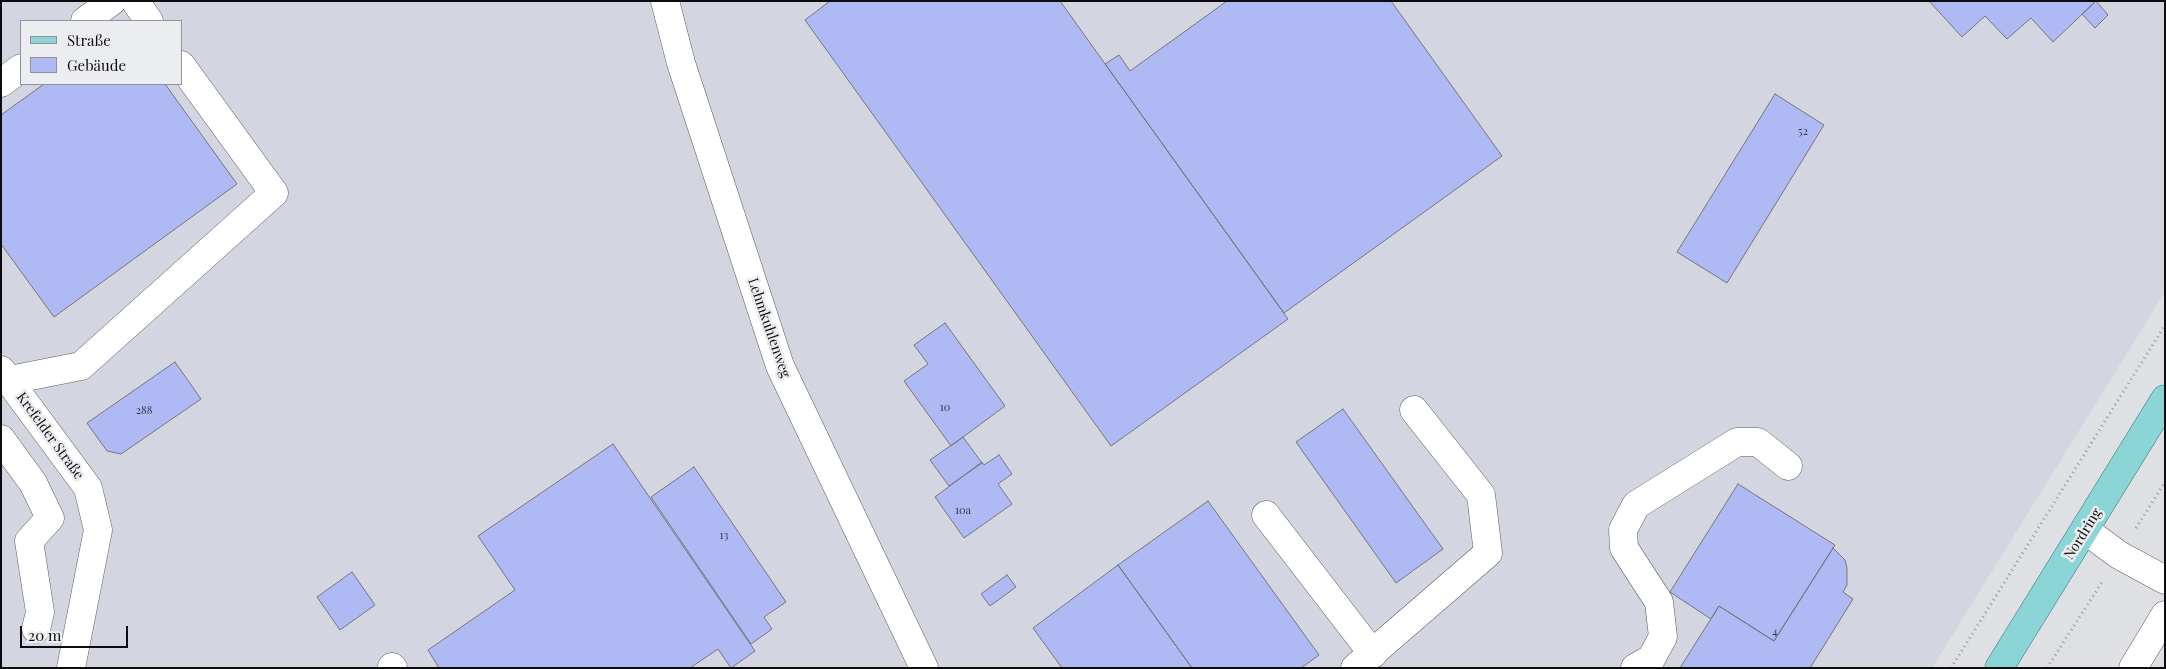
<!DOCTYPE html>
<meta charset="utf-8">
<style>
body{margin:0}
#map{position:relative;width:2166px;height:669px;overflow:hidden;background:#dfe0e4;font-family:"Playfair Display",serif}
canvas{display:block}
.frame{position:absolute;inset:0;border:2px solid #0c0c0e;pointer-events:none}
.legend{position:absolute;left:20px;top:20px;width:162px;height:65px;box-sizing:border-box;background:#ecedf1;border:1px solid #929396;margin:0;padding:6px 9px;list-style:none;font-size:15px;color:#0c0c0e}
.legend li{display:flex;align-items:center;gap:10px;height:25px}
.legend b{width:25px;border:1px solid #929396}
.scale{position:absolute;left:20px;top:626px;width:108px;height:22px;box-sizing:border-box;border:2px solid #0c0c0e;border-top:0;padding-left:6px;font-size:15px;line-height:18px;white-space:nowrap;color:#0c0c0e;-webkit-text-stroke:4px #ecedf1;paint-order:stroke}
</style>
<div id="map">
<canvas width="2166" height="669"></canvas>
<div class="frame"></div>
<ul class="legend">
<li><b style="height:6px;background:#8bd5d7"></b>Straße</li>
<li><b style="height:14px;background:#afb9f4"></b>Gebäude</li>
</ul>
<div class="scale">20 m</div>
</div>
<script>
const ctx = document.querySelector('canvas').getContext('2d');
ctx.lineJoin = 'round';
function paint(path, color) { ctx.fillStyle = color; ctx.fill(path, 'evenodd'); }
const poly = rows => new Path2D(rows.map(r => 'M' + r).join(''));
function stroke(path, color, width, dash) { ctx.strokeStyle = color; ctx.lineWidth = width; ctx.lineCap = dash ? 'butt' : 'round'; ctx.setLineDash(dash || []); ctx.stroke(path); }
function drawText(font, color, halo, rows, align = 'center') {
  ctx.font = font + ' "Playfair Display",serif'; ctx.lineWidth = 5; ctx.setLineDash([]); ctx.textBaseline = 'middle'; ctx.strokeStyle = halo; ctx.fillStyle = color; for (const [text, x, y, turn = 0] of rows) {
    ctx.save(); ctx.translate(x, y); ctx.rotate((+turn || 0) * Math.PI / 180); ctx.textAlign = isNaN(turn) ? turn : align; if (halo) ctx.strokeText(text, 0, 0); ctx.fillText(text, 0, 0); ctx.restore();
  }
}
paint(poly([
 [1,1,2165,1,2165,292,1932,668,1,668],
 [21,21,181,21,181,84,21,84]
]), '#d3d5e0');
const building = poly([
 [830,1,1060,1,1288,319,1111,446,805,20,830,1],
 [1227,1,1391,1,1502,156,1284,313,1105,64,1119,55,1130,71,1227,1],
 [1929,1,2096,1,2053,42,2031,18,2007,39,1985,16,1962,37,1929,1],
 [2096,1,2108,15,2095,28,2082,14,2096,1],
 [44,84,165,84,237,184,54,317,1,244,1,115,44,84],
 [1775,94,1824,125,1727,283,1677,252,1775,94],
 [945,323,1005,406,951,446,904,381,928,364,914,345,945,323],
 [175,362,201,399,121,454,107,451,87,423,175,362],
 [1343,409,1443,549,1396,583,1296,442,1343,409],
 [963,437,982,463,949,486,930,460,963,437],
 [613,444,755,651,731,668,718,649,690,668,439,668,428,650,515,590,478,536,613,444],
 [999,455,1012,474,998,484,1012,504,964,538,935,497,982,462,984,465,999,455],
 [694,467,786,602,764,617,772,629,751,644,651,497,694,467],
 [1738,484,1835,545,1774,641,1719,606,1711,619,1670,592,1738,484],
 [1208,501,1319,655,1301,668,1192,668,1118,565,1208,501],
 [1833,548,1845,560,1847,568,1847,585,1843,592,1853,599,1810,668,1680,668,1719,606,1774,641,1833,548],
 [1118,565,1192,668,1062,668,1033,628,1118,565],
 [352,572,375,605,340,630,317,597,352,572],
 [1007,575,1016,587,990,606,981,594,1007,575]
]);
paint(building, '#afb9f4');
stroke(building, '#76777b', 1);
const minor = poly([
 [135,1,149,21],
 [665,1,681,63,780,366,924,668],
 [85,21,112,1],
 [1,83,21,68],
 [1,370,88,488,98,530,71,668],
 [10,380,81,366,274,193,181,65],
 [1,439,33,483,50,518,29,541,40,612,36,629],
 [1266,515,1373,654],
 [2085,530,2119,555,2165,580],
 [392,667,393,668],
 [1355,668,1488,553,1481,495,1414,410],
 [1635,668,1651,659,1663,637,1659,602,1624,548,1623,530,1636,505,1737,442,1758,442,1788,466],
 [2133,668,2165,615]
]);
const major = poly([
 [1999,668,2165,399]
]);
stroke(minor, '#5c5c60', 29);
stroke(major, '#2c7c80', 29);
stroke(poly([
 [2136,528,2165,482],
 [1951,668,2165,325],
 [2047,668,2102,582]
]), '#96979a', 3, [1, 4]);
stroke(minor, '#fff', 28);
stroke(major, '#8bd5d7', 28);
drawText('11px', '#353748', null, [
 ["52",1803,132],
 ["10",945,408],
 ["288",144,411],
 ["10a",963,511],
 ["13",724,536],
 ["4",1775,632]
]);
drawText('14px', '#0c0c0e', '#ecedf1', [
 ["Lehmkuhlenweg",769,328,71],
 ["Krefelder Straße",50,436,54],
 ["Nordring",2083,534,-58]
]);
</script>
